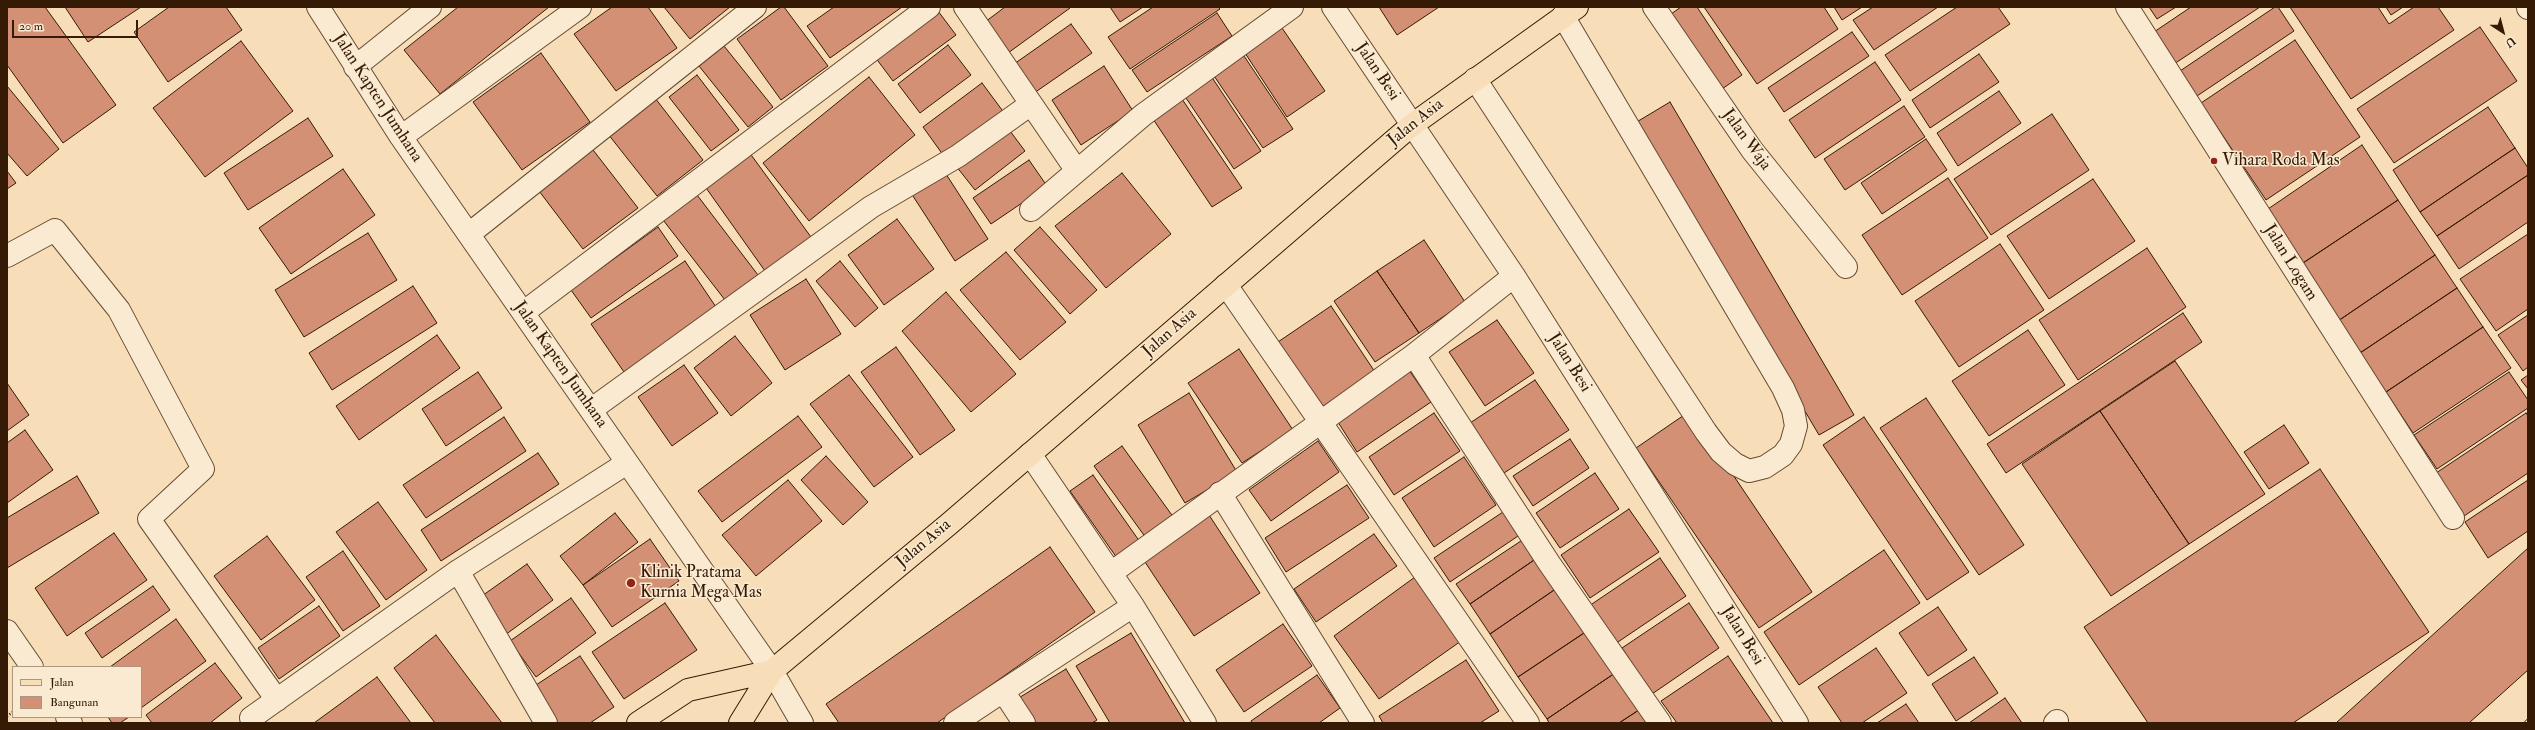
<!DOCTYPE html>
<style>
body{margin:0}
#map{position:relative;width:2535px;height:730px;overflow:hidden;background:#f7deb8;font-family:"IM FELL Double Pica",serif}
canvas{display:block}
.frame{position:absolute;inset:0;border:8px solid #351a06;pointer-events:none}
.legend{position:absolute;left:12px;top:666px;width:130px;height:52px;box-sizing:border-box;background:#faead1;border:1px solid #ab9780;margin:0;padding:5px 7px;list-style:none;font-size:12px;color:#351a06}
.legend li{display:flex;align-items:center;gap:8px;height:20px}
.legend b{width:20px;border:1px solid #ab9780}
.north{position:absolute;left:2483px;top:12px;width:40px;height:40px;-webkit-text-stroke:3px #faead1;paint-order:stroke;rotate:144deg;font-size:11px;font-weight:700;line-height:16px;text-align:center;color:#351a06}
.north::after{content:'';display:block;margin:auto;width:14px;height:18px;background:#351a06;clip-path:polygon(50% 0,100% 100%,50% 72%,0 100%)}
.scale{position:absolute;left:12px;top:20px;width:126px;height:18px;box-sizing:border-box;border:2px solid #351a06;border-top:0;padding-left:5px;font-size:12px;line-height:14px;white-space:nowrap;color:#351a06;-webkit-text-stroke:3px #faead1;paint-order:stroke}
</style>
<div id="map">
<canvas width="2535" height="730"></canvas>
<div class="frame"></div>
<ul class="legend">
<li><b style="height:5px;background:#f7deb8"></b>Jalan</li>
<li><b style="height:11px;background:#d49075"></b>Bangunan</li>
</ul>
<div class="north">U</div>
<div class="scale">20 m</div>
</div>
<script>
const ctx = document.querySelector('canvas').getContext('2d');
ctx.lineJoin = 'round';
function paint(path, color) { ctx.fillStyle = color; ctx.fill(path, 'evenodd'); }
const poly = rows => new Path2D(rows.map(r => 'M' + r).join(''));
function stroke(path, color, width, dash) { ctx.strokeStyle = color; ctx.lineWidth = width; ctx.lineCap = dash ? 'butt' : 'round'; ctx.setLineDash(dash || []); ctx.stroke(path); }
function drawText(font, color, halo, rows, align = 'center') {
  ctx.font = font + ' "IM FELL Double Pica",serif'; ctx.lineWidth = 3; ctx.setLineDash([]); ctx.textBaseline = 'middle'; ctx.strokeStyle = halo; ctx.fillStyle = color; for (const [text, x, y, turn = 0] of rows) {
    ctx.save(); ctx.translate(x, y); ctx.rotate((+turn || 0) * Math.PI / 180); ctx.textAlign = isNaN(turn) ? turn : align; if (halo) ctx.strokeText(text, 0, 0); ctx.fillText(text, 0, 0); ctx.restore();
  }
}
const building = poly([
 [7,7,45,7,116,105,63,143,7,65,7,7],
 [65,7,141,7,88,42,65,7],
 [169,7,226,7,242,30,168,82,134,32,169,7],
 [458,7,549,7,440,94,404,50,458,7],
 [612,7,648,7,677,48,616,91,574,34,612,7],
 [664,7,730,7,690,39,664,7],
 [781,7,784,7,828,66,781,100,737,39,781,7],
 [834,7,902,7,830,58,807,26,834,7],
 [1005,7,1069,7,1070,8,1008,53,985,22,1005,7],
 [1110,7,1143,7,1120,22,1110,7],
 [1153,7,1218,7,1220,9,1130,69,1108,37,1153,7],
 [1379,7,1439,7,1397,35,1379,7],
 [1681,7,1697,7,1742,75,1722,89,1671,14,1681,7],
 [1704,7,1824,7,1838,29,1757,84,1704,7],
 [1834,7,1862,7,1842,20,1834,7],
 [1873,7,1938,7,1874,50,1853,20,1873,7],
 [1957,7,1998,7,2010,24,1910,91,1885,55,1957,7],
 [2149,7,2176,7,2157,19,2149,7],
 [2191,7,2260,7,2171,66,2151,34,2191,7],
 [2275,7,2278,7,2294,31,2194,98,2177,73,2275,7],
 [2290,7,2378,7,2389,24,2414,7,2438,7,2454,30,2351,99,2290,7],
 [2386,7,2403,7,2391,15,2386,7],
 [938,11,956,35,893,81,875,57,938,11],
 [1217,13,1232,36,1147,92,1132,70,1217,13],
 [1071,24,1092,53,1034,93,1014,64,1071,24],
 [1280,25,1325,91,1287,117,1243,50,1280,25],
 [2480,27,2517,81,2394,163,2357,109,2480,27],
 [1852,32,1869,56,1784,112,1768,88,1852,32],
 [2295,40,2360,137,2266,200,2201,103,2295,40],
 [241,41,293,111,205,177,153,108,241,41],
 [948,45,971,75,920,113,898,84,948,45],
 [724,46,773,107,748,127,699,66,724,46],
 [541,53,590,122,522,170,473,102,541,53],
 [1242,53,1293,129,1263,148,1212,73,1242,53],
 [1979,54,1999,82,1930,128,1912,100,1979,54],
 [1875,62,1901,100,1815,158,1789,120,1875,62],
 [1104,66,1133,111,1081,145,1052,100,1104,66],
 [697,75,739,130,711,151,669,97,697,75],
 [1211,76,1261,151,1234,169,1184,95,1211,76],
 [869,77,915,135,809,221,763,163,869,77],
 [982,83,1005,114,946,159,923,127,982,83],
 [7,86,59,149,27,176,7,153,7,86],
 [1999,91,2021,123,1958,166,1937,133,1999,91],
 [655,98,703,160,657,196,608,134,655,98],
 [1182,99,1242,188,1212,207,1153,119,1182,99],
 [1670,102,1854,415,1819,435,1635,123,1670,102],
 [1904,106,1925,137,1845,190,1824,159,1904,106],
 [2488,107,2515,148,2420,212,2393,170,2488,107],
 [2052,114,2089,170,1991,235,1954,179,2052,114],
 [308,118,333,156,248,210,224,173,308,118],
 [1007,127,1025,151,975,190,956,166,1007,127],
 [1926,139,1947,170,1882,214,1861,183,1926,139],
 [2362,145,2398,200,2300,265,2265,211,2362,145],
 [590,146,638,208,583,249,536,187,590,146],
 [2515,148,2528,168,2528,175,2437,236,2420,212,2515,148],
 [749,152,811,237,765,271,704,185,749,152],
 [1029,160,1047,186,991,224,973,198,1029,160],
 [343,169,375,215,291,274,259,228,343,169],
 [7,171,16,183,7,189,7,171],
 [944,171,988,239,955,261,911,193,944,171],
 [1122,173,1171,234,1106,288,1055,226,1122,173],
 [2528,175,2528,222,2459,269,2437,236,2528,175],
 [1948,178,1988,238,1902,295,1862,235,1948,178],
 [2093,179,2135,241,2049,299,2007,236,2093,179],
 [694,191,758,275,725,300,660,216,694,191],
 [2398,200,2435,255,2338,321,2300,265,2398,200],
 [897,219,934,269,884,305,848,255,897,219],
 [658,227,678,256,591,318,571,290,658,227],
 [1040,227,1097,290,1070,314,1014,250,1040,227],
 [368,233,397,280,304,337,275,290,368,233],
 [2528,234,2528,309,2496,331,2460,279,2528,234],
 [1424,240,1465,302,1419,333,1377,271,1424,240],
 [2000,244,2044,310,1959,367,1915,301,2000,244],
 [2147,248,2186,307,2078,380,2039,320,2147,248],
 [1006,252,1066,322,1020,360,960,290,1006,252],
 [2435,255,2457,288,2360,353,2338,321,2435,255],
 [685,261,718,310,624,372,591,324,685,261],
 [840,261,878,308,855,327,816,281,840,261],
 [1377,271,1419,333,1375,362,1334,301,1377,271],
 [806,279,841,334,785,370,750,315,806,279],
 [413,286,437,323,332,390,309,353,413,286],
 [2457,288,2483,327,2386,392,2360,353,2457,288],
 [946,292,1016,374,971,412,902,331,946,292],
 [1331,306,1375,372,1319,409,1275,344,1331,306],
 [2183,313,2202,342,2006,473,1987,444,2183,313],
 [2528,315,2528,367,2523,371,2498,335,2528,315],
 [1497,320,1534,373,1485,406,1449,352,1497,320],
 [2483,327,2511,368,2413,433,2386,392,2483,327],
 [2028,330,2065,385,1989,436,1952,381,2028,330],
 [437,335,460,368,359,440,336,406,437,335],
 [735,336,772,383,731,416,694,368,735,336],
 [896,347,955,430,920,455,861,372,896,347],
 [1239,349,1293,430,1242,463,1188,383,1239,349],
 [2175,361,2265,494,2189,544,2100,411,2175,361],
 [684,365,718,413,672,446,638,397,684,365],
 [1409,370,1431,402,1357,452,1336,419,1409,370],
 [478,372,502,408,446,446,422,409,478,372],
 [2509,372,2528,400,2528,408,2437,469,2414,435,2509,372],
 [849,375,913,457,874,487,810,404,849,375],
 [2528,375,2528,389,2521,380,2528,375],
 [1535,380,1569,430,1504,473,1470,423,1535,380],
 [7,383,29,415,7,431,7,383],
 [1189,393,1237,472,1185,503,1138,425,1189,393],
 [1926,398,2024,545,1979,575,1880,428,1926,398],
 [1690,411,1812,592,1759,628,1636,448,1690,411],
 [2100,411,2189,544,2111,596,2022,464,2100,411],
 [1434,413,1460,451,1394,495,1369,457,1434,413],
 [2526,413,2528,416,2528,473,2464,516,2436,473,2526,413],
 [798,416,822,447,722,522,698,491,798,416],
 [504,417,526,451,426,518,403,485,504,417],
 [1864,417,1969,572,1927,600,1823,445,1864,417],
 [2284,425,2309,463,2269,489,2244,452,2284,425],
 [25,430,53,470,7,503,7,443,25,430],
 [1570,439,1589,468,1533,506,1513,476,1570,439],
 [1318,441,1339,472,1271,521,1249,490,1318,441],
 [1122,446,1174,518,1146,538,1094,466,1122,446],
 [538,453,559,484,441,561,421,530,538,453],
 [826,456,868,502,843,525,801,480,826,456],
 [1464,457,1496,505,1434,547,1402,498,1464,457],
 [2320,469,2429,632,2293,723,2148,723,2084,627,2320,469],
 [1595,473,1619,509,1560,548,1536,513,1595,473],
 [1093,475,1140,542,1117,558,1070,491,1093,475],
 [77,476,99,513,7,568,7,518,77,476],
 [788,480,822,521,756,576,722,535,788,480],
 [2528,480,2528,531,2488,558,2465,522,2528,480],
 [1347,485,1369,518,1286,572,1265,538,1347,485],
 [378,502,427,570,386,600,336,532,378,502],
 [1629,509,1659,552,1590,598,1561,555,1629,509],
 [1506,510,1521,534,1450,582,1434,558,1506,510],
 [615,513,638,542,583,585,560,556,615,513],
 [1209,515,1260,593,1194,636,1143,559,1209,515],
 [114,533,147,580,67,636,35,588,114,533],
 [1374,534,1397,566,1316,622,1294,589,1374,534],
 [267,536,315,600,261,640,214,576,267,536],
 [1527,537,1540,556,1470,604,1456,584,1527,537],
 [650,539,679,581,612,627,583,585,650,539],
 [1050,547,1095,612,937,723,839,723,826,704,1050,547],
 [2528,548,2528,670,2469,723,2336,723,2528,548],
 [1884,550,1920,603,1799,685,1764,632,1884,550],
 [343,551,380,606,343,631,306,577,343,551],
 [1540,556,1560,586,1490,634,1470,604,1540,556],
 [1660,558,1686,596,1615,644,1589,606,1660,558],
 [527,564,553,600,505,635,479,598,527,564],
 [1415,577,1461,641,1379,699,1334,636,1415,577],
 [153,586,170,610,102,658,85,633,153,586],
 [1560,586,1590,629,1518,677,1490,634,1560,586],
 [571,598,596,633,536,677,510,641,571,598],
 [665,603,697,650,624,699,592,652,665,603],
 [1689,603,1719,648,1652,694,1622,648,1689,603],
 [319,606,340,636,279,679,258,648,319,606],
 [1938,607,1967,650,1928,676,1899,633,1938,607],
 [176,619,206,661,141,708,141,667,110,667,176,619],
 [1283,624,1312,666,1244,712,1216,670,1283,624],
 [1590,629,1618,671,1547,719,1518,677,1590,629],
 [1131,633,1185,723,1110,723,1076,666,1131,633],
 [436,635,502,723,435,723,394,668,436,635],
 [1876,648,1907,693,1862,723,1842,723,1818,687,1876,648],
 [580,656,614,707,590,723,552,723,530,689,580,656],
 [1728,656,1773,723,1677,723,1661,701,1728,656],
 [1974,657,1998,693,1956,721,1932,684,1974,657],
 [1466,660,1499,711,1480,723,1383,723,1379,716,1466,660],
 [215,663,242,698,210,723,152,723,146,715,215,663],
 [1066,669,1097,720,1092,723,1033,723,1017,699,1066,669],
 [1618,671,1642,708,1619,723,1549,723,1547,719,1618,671],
 [1317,675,1340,708,1319,723,1252,723,1251,721,1317,675],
 [377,677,411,723,314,723,377,677],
 [2005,698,2022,723,1969,723,2005,698],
 [1906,704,1919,723,1877,723,1906,704],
 [1642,708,1653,723,1619,723,1642,708],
 [108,717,129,717,120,723,112,723,108,717]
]);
paint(building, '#d49075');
stroke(building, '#351a06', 1);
const minor = poly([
 [318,7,401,137,772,671,802,723],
 [965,7,1077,171],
 [1333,7,1514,276,1797,723],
 [1654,7,1752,150,1846,267],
 [2127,7,2453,518],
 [2528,7,2528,8],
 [355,67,430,7],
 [1475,79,1706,432,1721,452,1735,464,1749,471,1765,467,1783,455,1791,444,1796,426,1793,410,1783,388,1563,16],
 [401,137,580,7],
 [1031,210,1143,115,1292,7],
 [469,234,755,7],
 [7,256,55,230,119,310,203,469,149,519,277,700],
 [1514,276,1414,355,1549,563,1660,723],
 [1226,285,1528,723],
 [524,312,929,7],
 [592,409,871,207,958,156,1031,104],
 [1030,454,1133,606,1205,723],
 [1220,493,1363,723],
 [458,571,546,723],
 [1111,573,1414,355],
 [7,631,32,667],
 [67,717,71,723],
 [251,718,458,571,627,463],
 [955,723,1003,691],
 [1024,723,1003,691,1133,606],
 [2055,723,2057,721]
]);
const major = poly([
 [638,723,688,690,772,671],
 [740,723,772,671,949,524,1412,125,1577,7]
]);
stroke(minor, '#664b32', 24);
stroke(major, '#351a06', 24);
stroke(poly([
 [7,716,13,712]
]), '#351a06', 2.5, [1, 2]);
stroke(minor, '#faead1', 22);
stroke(major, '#f7deb8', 22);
const rail = poly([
 [2526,723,2528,721]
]);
stroke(rail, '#351a06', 4.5);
stroke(rail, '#faead1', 3, [9]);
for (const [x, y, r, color] of [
 [2214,161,4,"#8f2418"],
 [631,583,5,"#8f2418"]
]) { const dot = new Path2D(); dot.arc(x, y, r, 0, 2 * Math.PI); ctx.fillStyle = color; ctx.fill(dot); stroke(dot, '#faead1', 1.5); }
drawText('17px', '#351a06', '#faead1', [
 ["Jalan Besi",1377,72,56],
 ["Jalan Kapten Jumhana",377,98,57],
 ["Jalan Asia",1416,123,-38],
 ["Jalan Waja",1746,140,54],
 ["Jalan Logam",2290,263,58],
 ["Jalan Asia",1170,333,-41],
 ["Jalan Besi",1569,363,58],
 ["Jalan Kapten Jumhana",560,365,55],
 ["Jalan Asia",924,544,-40],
 ["Jalan Besi",1742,636,58]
]);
drawText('17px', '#351a06', '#faead1', [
 ["Vihara Roda Mas",2222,161],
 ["Klinik Pratama",640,573],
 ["Kurnia Mega Mas",640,593]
], 'left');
</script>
